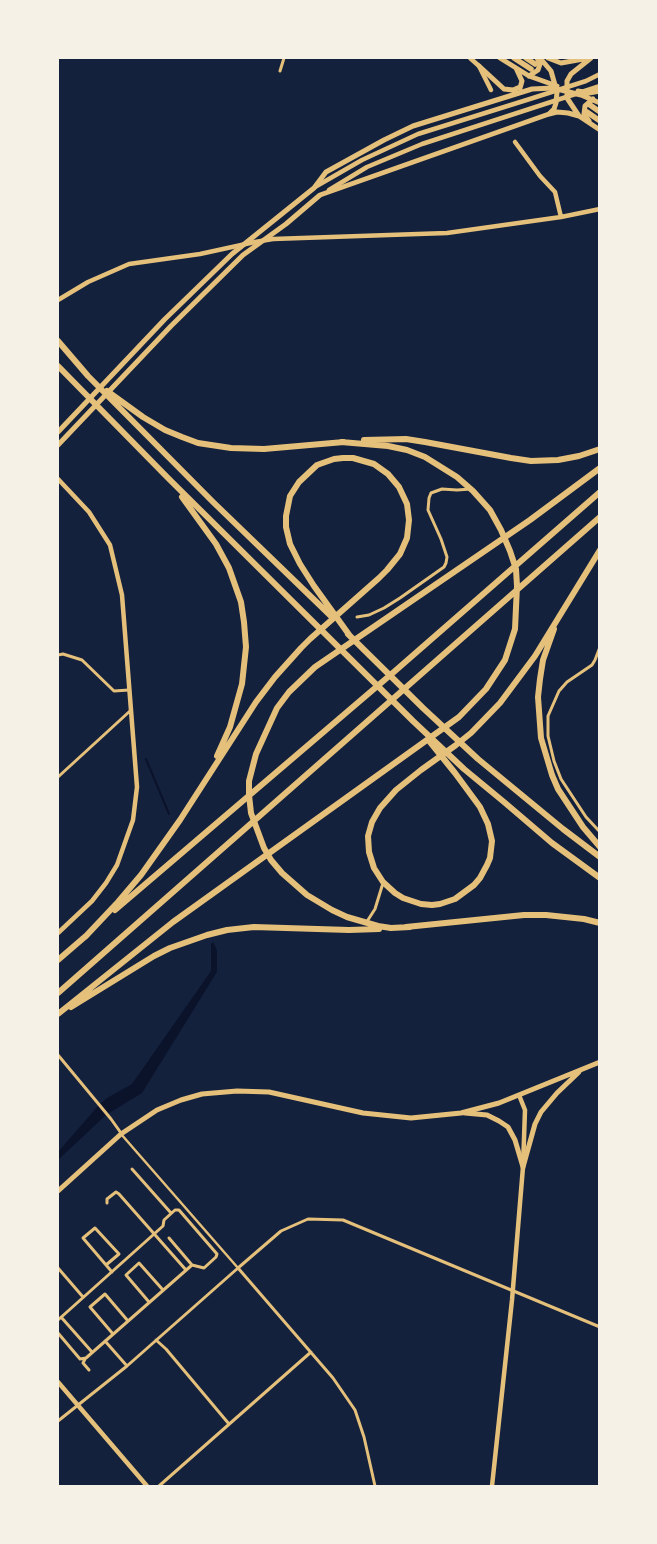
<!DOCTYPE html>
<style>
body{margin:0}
#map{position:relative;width:657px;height:1544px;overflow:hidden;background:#14213d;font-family:"Noto Sans",sans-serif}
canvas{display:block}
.frame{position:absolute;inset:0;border:59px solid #f6f1e7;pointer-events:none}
</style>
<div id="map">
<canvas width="657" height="1544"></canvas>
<div class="frame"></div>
</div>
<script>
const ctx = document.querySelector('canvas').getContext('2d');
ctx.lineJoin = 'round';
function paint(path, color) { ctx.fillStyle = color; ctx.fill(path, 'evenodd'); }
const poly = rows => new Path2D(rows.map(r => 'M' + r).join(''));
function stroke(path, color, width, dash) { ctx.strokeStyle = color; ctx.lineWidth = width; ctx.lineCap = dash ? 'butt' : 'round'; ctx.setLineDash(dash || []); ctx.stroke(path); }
paint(poly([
 [213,942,217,950,217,972,142,1093,106,1115,58,1160,58,1152,98,1106,107,1098,132,1084,211,971,211,944]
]), '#0b132b');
stroke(poly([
 [146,759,169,814]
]), '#0b132b', 2);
stroke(poly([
 [121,1134,238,1268]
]), '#e5c07b', 2.5);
stroke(poly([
 [280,71,284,58],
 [357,617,369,615,384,608,400,598,444,567,446,563,447,557,441,539,428,510,429,498,431,493,442,489,457,490,471,489],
 [600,647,595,660,592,665,567,682,559,691,548,716,548,736,554,761,561,779,586,817,600,832],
 [58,655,63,654,82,660,114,691,129,690],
 [58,777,130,711],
 [366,923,375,909,383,883],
 [58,1055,111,1119,121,1133],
 [132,1169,171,1213],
 [107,1203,107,1199,116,1192,119,1194,186,1270],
 [106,1265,119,1254,95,1228,83,1238,112,1272],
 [58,1268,83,1297],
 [238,1268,281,1231,308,1219,343,1220,600,1327],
 [149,1302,126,1275,139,1263,163,1290],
 [61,1317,92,1352],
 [58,1320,163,1226,164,1220,175,1210,179,1210,217,1254,216,1257,204,1268,192,1265,169,1238],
 [58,1333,80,1359,86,1358,192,1265],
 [113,1334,90,1307,105,1294,128,1321],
 [156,1340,166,1349,229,1424],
 [105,1341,127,1366],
 [85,1359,83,1363,89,1370],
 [58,1421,127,1366,238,1268,333,1378,355,1410,364,1437,375,1486],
 [159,1486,311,1352]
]), '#e5c07b', 3);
stroke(poly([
 [470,58,479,66,491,90],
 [515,142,540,176,555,192,561,217],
 [58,300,88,282,129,264,200,254,255,242,273,239,447,233,561,217,600,209],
 [58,479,89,512,110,545,122,595,137,787,133,820,117,865,106,883,92,901,58,933],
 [58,1382,147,1486]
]), '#e5c07b', 4.5);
stroke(poly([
 [315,187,362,160,418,134,533,98,586,81,600,74],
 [329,190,367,167,422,144,600,86],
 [492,1486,512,1300,523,1167,525,1110,519,1095]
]), '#e5c07b', 4.5);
stroke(poly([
 [500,58,529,76,557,86],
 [540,58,551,71,557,92,556,103,554,109,549,114],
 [548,58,561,63,589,58],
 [479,66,504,89,513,90,520,87],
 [516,68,522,81,520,88],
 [529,76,538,70,540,64,537,58],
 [578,91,589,93,600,91],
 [579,116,567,98,567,81,571,74,591,58],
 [589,121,584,114,585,106,593,99],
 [58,432,165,319,232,254,314,188,326,172,384,140,413,126,532,89,553,88,581,95,600,103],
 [58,445,171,326,243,255,286,224,320,195,549,114,557,112,568,113,579,116,600,130],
 [465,1113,487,1115,499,1121,508,1127,515,1140,523,1167],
 [523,1167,535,1124,541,1112,557,1093,579,1072],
 [58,1191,121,1134,157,1110,181,1100,202,1094,237,1091,269,1092,363,1113,411,1118,461,1113,499,1103,600,1062]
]), '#e5c07b', 5);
stroke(poly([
 [514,58,531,69],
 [526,58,535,64],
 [590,105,600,112],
 [587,112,600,121]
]), '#e5c07b', 5.5);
stroke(poly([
 [58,341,88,376,213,502,333,618],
 [58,366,168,478,413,721,464,769,504,802,552,843,600,878],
 [107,391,143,417,165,430,182,437,198,443,231,448,264,449,344,442],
 [364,440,406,439,425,442,511,458,531,461,558,460,579,456,600,449],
 [182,497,216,544,229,568,241,602,244,622,246,647,242,684,230,727,217,756],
 [554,629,543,660,540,679,538,697,541,738,552,775,558,789,583,827,600,847],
 [348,634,423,708,478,759,563,829,600,857],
 [430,742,455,773,480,807,488,824,492,841,490,858,487,865,480,878,474,885,455,899,440,904,432,905,421,904,403,898,395,893,383,882,374,868,369,852,368,836,372,822,380,808,396,790,421,770,456,745,471,733,500,703,535,656,600,550],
 [115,910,395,671,600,492],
 [406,927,524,915,546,915,584,919,600,923],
 [410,927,391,928,378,926,347,917,332,910,307,895,282,873,271,860,264,848,251,813,249,795,249,781,256,754,277,708,289,692,315,667,530,520,600,468],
 [85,937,118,902,141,875,180,820,256,702,275,677,301,648,310,639,379,578,387,570,400,554,407,538,409,520,407,504,399,487,388,474,374,464,353,458,343,458,334,459,317,465,299,482,290,496,286,516,286,527,290,544,300,564,314,586,350,636],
 [58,960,87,935],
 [58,993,600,517],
 [71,1007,154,956,170,948,207,935,227,930,254,927,349,930,379,929],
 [58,1014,173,922,459,717,486,689,505,660,515,629,517,586,516,569,510,551,501,530,490,510,473,491,457,477,425,457,407,450,388,446,341,442]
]), '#e5c07b', 6);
</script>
